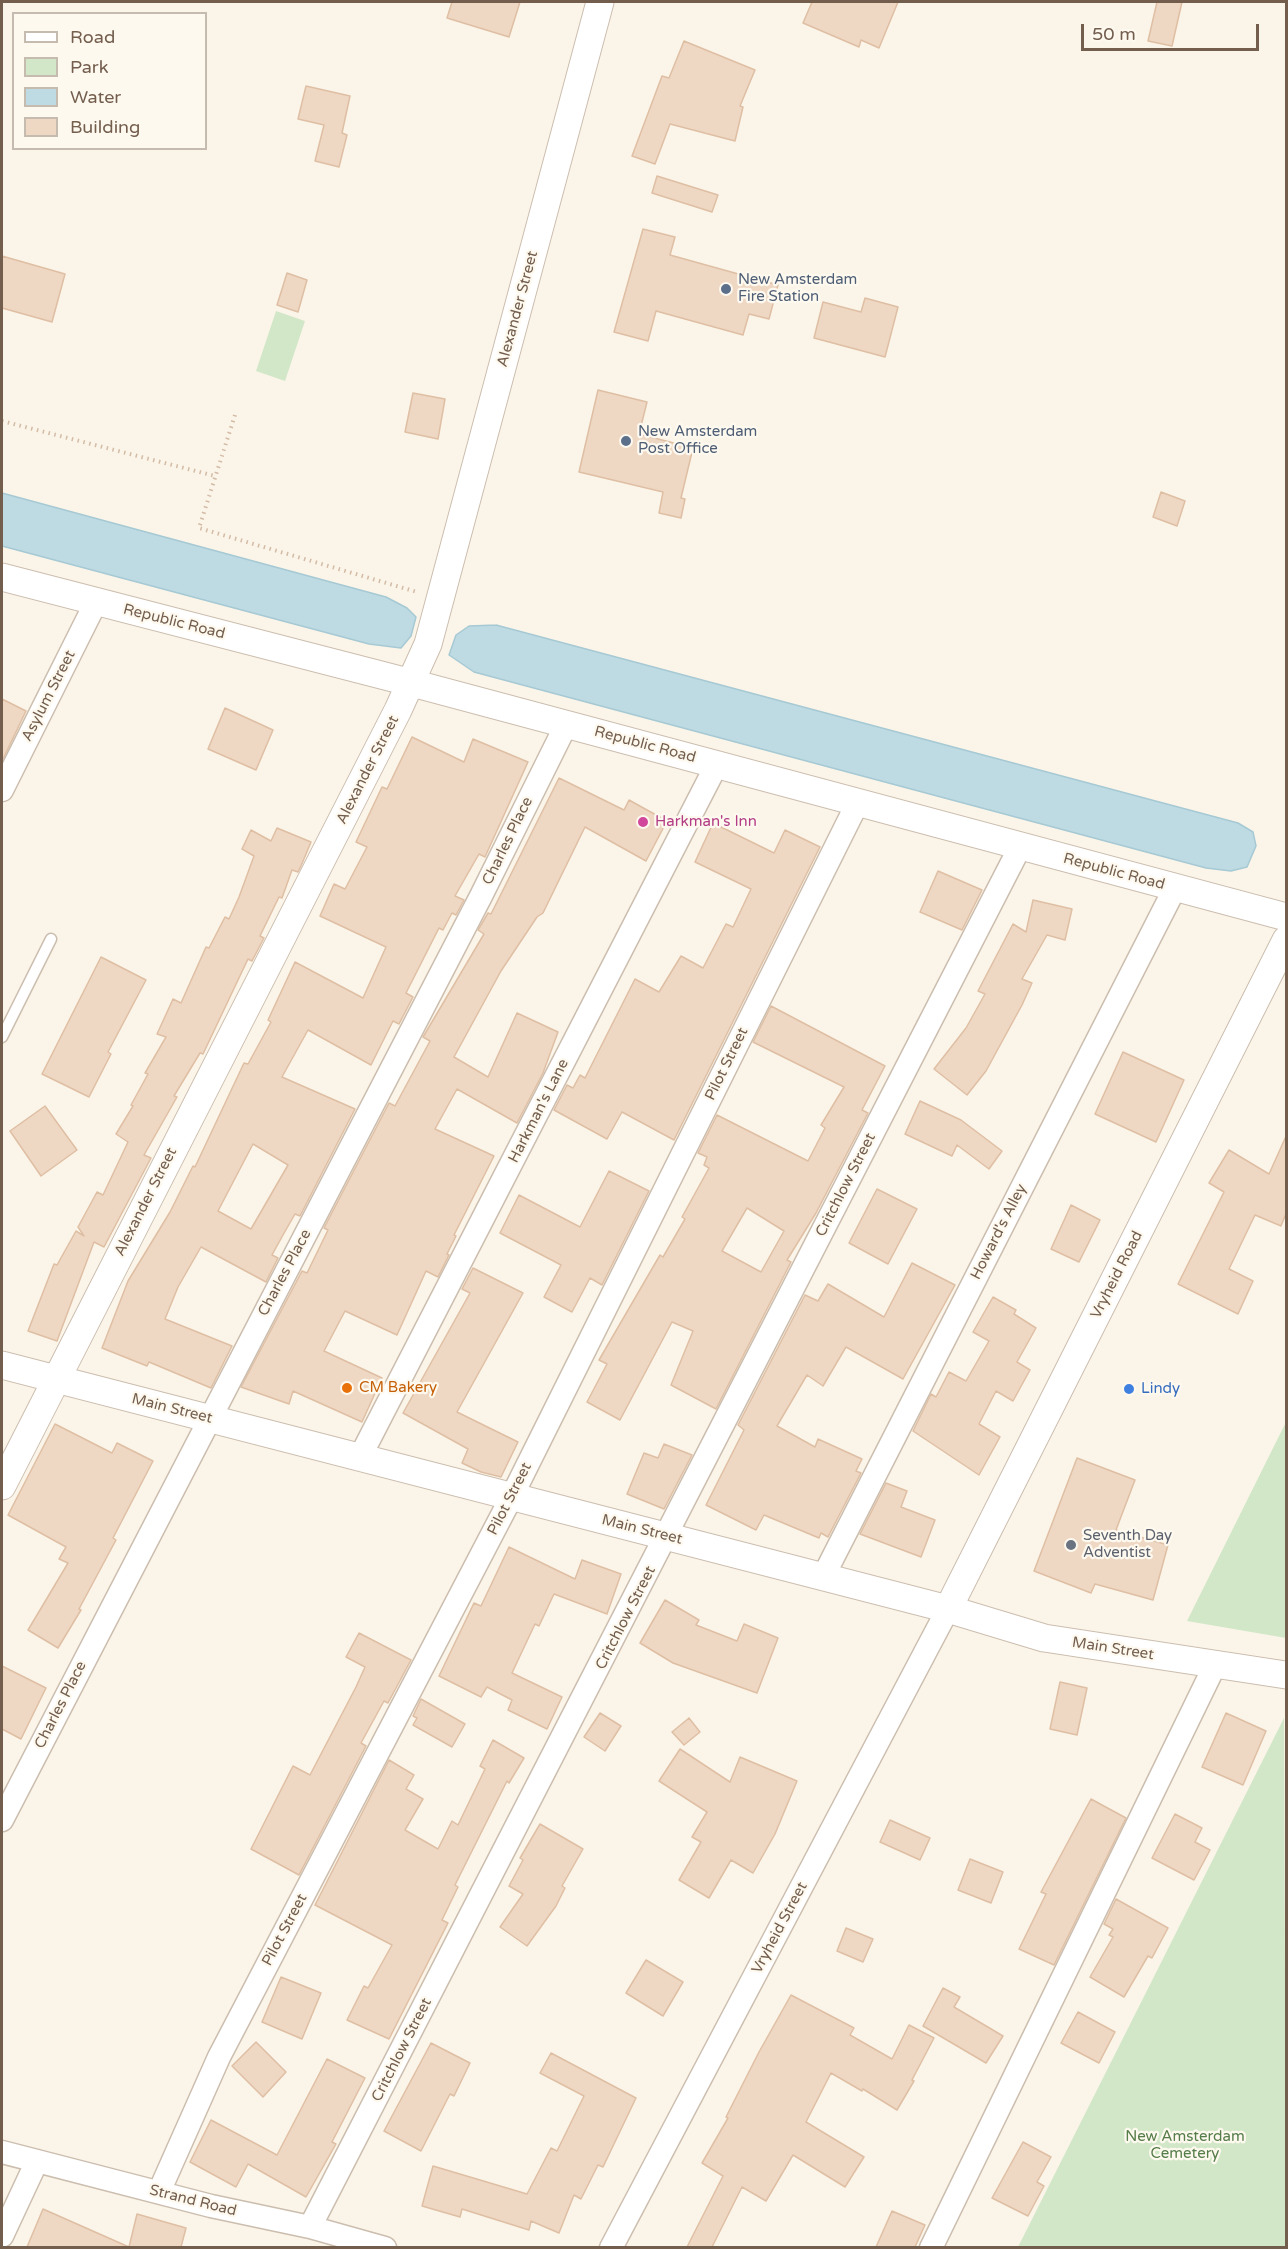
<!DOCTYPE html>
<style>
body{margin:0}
#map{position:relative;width:1288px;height:2249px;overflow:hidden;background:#fbf5e9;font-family:"Varela Round",sans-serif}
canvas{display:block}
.frame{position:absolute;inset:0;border:3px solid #735e4e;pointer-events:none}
.legend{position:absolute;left:12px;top:12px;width:195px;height:138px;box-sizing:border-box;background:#fef9ef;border:2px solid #c6bbaf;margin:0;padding:8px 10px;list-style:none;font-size:18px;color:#735e4e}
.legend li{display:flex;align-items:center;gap:12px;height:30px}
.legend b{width:30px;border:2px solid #c6bbaf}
.scale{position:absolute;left:1081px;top:24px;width:178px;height:27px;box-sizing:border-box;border:3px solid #735e4e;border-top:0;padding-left:8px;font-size:18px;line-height:21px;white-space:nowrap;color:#735e4e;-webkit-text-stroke:4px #fef9ef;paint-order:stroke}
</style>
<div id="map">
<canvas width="1288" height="2249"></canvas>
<div class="frame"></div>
<ul class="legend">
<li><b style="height:8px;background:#fff"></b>Road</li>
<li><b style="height:16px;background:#d2e7c8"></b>Park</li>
<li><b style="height:16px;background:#bedbe3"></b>Water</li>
<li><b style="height:16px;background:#eed7c3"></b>Building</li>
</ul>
<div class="scale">50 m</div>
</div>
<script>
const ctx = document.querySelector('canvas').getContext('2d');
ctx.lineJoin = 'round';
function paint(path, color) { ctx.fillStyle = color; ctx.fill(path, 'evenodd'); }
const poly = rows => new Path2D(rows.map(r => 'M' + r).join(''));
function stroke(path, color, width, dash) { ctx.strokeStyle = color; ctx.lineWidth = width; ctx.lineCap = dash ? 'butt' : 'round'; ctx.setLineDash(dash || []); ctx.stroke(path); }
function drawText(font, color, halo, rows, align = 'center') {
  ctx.font = font + ' "Varela Round",sans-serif'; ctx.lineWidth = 4.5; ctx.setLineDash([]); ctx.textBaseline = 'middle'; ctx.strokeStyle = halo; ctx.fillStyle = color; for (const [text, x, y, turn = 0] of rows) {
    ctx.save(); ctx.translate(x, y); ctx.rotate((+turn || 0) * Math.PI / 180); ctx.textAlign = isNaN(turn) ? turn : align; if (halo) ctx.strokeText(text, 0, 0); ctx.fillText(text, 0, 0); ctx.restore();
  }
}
paint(poly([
 [276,311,305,321,285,381,256,371],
 [1286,1422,1286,1638,1187,1621],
 [1284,1718,1286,2247,1018,2247]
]), '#d2e7c8');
const water = poly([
 [2,493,386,597,407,608,416,617,411,636,401,648,369,644,2,546,2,493],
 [496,625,1238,823,1253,832,1256,846,1247,867,1231,871,1206,868,474,672,449,655,456,635,469,626,496,625]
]);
paint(water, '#bedbe3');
stroke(water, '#a6c9d4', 1.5);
const building = poly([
 [452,2,520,2,509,37,447,18,452,2],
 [812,2,898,2,879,48,861,40,859,47,803,23,812,2],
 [1157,2,1182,2,1172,46,1148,41,1157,2],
 [684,41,755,70,740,106,743,107,735,141,670,124,655,164,632,156,662,76,669,78,684,41],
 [306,86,350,96,342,133,347,135,339,167,315,161,324,125,298,119,306,86],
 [657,176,718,195,712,212,652,193,657,176],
 [643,229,675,237,670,255,778,285,769,319,749,314,743,335,656,311,648,341,614,332,643,229],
 [2,256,65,274,52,322,2,308,2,256],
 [287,273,307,280,298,312,277,305,287,273],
 [865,298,898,307,885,357,814,338,823,302,861,312,865,298],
 [598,390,647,402,639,434,693,448,681,498,685,499,681,518,659,513,663,492,579,472,598,390],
 [413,393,445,399,438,439,405,432,413,393],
 [1161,492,1185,501,1177,526,1153,517,1161,492],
 [2,699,26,711,2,761,2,699],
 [225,708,273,730,256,770,208,749,225,708],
 [412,737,464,762,473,739,528,762,485,857,479,854,455,896,464,900,456,915,452,913,443,930,439,928,406,993,413,997,399,1024,393,1021,371,1065,308,1030,282,1077,355,1109,300,1216,295,1214,283,1235,272,1255,278,1258,266,1282,201,1247,178,1287,165,1319,232,1346,211,1388,149,1362,147,1366,102,1348,128,1281,170,1212,193,1166,195,1167,244,1063,248,1064,271,1022,268,1020,295,962,363,998,386,947,320,916,334,884,345,889,367,847,356,842,382,787,387,789,412,737],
 [253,1144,288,1165,251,1229,218,1211,253,1144],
 [559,778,624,810,629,800,667,821,646,861,585,827,543,913,537,917,501,971,454,1057,488,1077,517,1013,558,1032,543,1073,517,1123,457,1089,435,1129,494,1156,454,1235,456,1236,447,1254,449,1255,438,1277,426,1271,397,1335,345,1311,324,1351,382,1378,362,1422,293,1391,289,1404,241,1387,302,1271,307,1273,328,1230,324,1228,389,1103,395,1106,430,1041,423,1037,484,934,478,930,488,913,491,914,559,778],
 [713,823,774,853,785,830,820,847,674,1140,622,1112,607,1139,554,1110,567,1085,573,1088,580,1075,585,1078,635,979,659,992,681,956,703,968,726,924,733,927,751,889,695,862,713,823],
 [277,828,311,842,301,866,298,872,292,870,282,898,279,897,260,936,264,938,252,961,248,959,203,1054,200,1053,174,1096,177,1097,144,1155,151,1158,104,1247,94,1242,57,1341,28,1331,54,1264,57,1265,76,1231,84,1236,78,1227,97,1192,103,1195,128,1142,116,1134,133,1106,131,1105,148,1074,145,1073,166,1037,157,1034,173,999,181,1003,206,947,209,948,225,917,229,919,239,897,254,856,242,849,251,830,271,841,277,828],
 [938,871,982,890,962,930,920,912,938,871],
 [1033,900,1072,909,1065,940,1047,935,1022,979,1032,983,1022,1005,986,1071,967,1095,934,1069,966,1028,985,994,978,991,1013,924,1026,932,1033,900],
 [101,957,146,980,108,1052,111,1054,89,1097,42,1074,101,957],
 [771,1006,885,1066,862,1110,868,1113,816,1213,787,1260,791,1262,716,1409,671,1385,693,1331,672,1322,620,1420,587,1402,607,1364,599,1360,660,1255,663,1257,685,1219,682,1217,709,1168,704,1165,707,1157,698,1153,717,1115,808,1161,825,1128,821,1125,844,1087,753,1042,771,1006],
 [747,1208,784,1231,761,1272,722,1251,747,1208],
 [1123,1052,1184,1080,1156,1142,1095,1114,1123,1052],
 [920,1101,961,1120,1002,1151,989,1169,957,1145,952,1156,905,1134,920,1101],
 [45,1106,77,1150,41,1176,10,1131,45,1106],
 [1287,1134,1287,1211,1281,1226,1255,1215,1229,1269,1253,1281,1238,1314,1178,1284,1224,1192,1209,1183,1229,1150,1269,1174,1287,1134],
 [609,1171,649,1191,602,1285,590,1278,572,1312,544,1297,561,1265,500,1233,519,1195,580,1227,609,1171],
 [877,1189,917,1209,888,1264,849,1243,877,1189],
 [1071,1205,1100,1220,1079,1262,1051,1249,1071,1205],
 [912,1263,955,1285,903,1379,846,1347,823,1386,807,1375,777,1426,815,1447,818,1439,862,1459,856,1471,861,1473,828,1537,821,1533,819,1538,764,1515,756,1530,706,1505,744,1430,738,1425,805,1295,818,1301,828,1284,884,1317,912,1263],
 [473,1268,523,1293,457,1412,518,1442,501,1477,481,1472,462,1463,468,1449,403,1413,470,1293,462,1289,473,1268],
 [993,1297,1016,1310,1014,1314,1036,1328,1017,1362,1030,1370,1013,1401,996,1391,979,1424,1000,1437,979,1475,913,1431,931,1394,936,1397,949,1372,966,1381,989,1341,973,1332,993,1297],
 [55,1424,112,1453,117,1443,153,1461,113,1538,116,1540,79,1609,81,1610,58,1648,28,1630,68,1563,59,1559,66,1547,8,1515,55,1424],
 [664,1444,692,1455,664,1509,627,1494,644,1453,658,1458,664,1444],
 [1077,1458,1135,1480,1116,1530,1168,1545,1153,1600,1095,1584,1091,1593,1034,1571,1077,1458],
 [886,1483,907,1491,901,1507,935,1520,921,1557,860,1534,886,1483],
 [509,1547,575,1579,582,1560,621,1574,607,1614,554,1594,539,1626,535,1624,512,1673,562,1697,547,1729,508,1710,512,1700,487,1687,481,1697,439,1676,474,1603,481,1606,509,1547],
 [665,1600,699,1620,696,1625,737,1641,744,1624,778,1638,757,1693,673,1663,640,1643,665,1600],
 [359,1633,411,1660,388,1703,384,1701,361,1743,366,1746,299,1875,251,1849,293,1766,310,1775,356,1687,365,1667,346,1657,359,1633],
 [2,1666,46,1688,21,1739,2,1729,2,1666],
 [1060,1682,1087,1688,1077,1735,1050,1729,1060,1682],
 [421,1699,465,1724,452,1747,413,1725,417,1718,413,1716,421,1699],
 [600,1713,621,1726,605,1751,584,1737,600,1713],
 [1226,1713,1266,1731,1243,1785,1202,1767,1226,1713],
 [689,1718,700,1732,684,1745,672,1732,689,1718],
 [493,1740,524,1758,509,1783,507,1781,455,1885,458,1887,442,1920,448,1923,389,2039,347,2020,364,1986,368,1988,392,1945,315,1905,389,1760,414,1775,406,1789,423,1799,405,1830,438,1849,452,1821,458,1825,485,1769,480,1766,493,1740],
 [680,1749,730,1782,740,1757,797,1781,775,1834,753,1873,731,1860,709,1898,679,1880,701,1842,692,1837,707,1812,659,1781,680,1749],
 [1091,1799,1126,1818,1054,1965,1019,1949,1046,1894,1041,1892,1091,1799],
 [1175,1814,1202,1828,1195,1842,1210,1850,1194,1880,1152,1858,1175,1814],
 [890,1820,930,1838,920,1860,880,1842,890,1820],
 [540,1824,583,1849,562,1886,565,1888,556,1906,527,1946,500,1927,523,1894,509,1886,523,1860,520,1858,540,1824],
 [970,1859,1003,1872,991,1903,958,1890,970,1859],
 [1116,1899,1168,1928,1152,1958,1148,1956,1124,1997,1090,1977,1113,1937,1109,1935,1113,1929,1104,1924,1116,1899],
 [846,1928,873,1939,863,1962,837,1951,846,1928],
 [646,1960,683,1982,663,2016,626,1993,646,1960],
 [281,1977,321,1993,302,2039,262,2022,281,1977],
 [943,1988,960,1997,954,2007,1003,2036,986,2063,923,2026,943,1988],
 [791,1995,854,2028,850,2035,892,2059,909,2025,934,2038,912,2080,914,2081,897,2110,863,2089,862,2091,831,2073,806,2122,864,2157,845,2187,793,2155,766,2201,742,2187,712,2247,687,2247,723,2176,702,2163,728,2118,726,2117,759,2052,791,1995],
 [1078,2012,1115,2032,1099,2063,1061,2043,1078,2012],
 [256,2042,286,2072,263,2097,232,2066,256,2042],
 [431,2043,470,2063,454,2096,450,2094,421,2151,384,2131,431,2043],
 [551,2053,636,2098,603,2167,598,2165,581,2199,574,2195,559,2233,531,2221,529,2230,462,2209,460,2217,422,2206,433,2166,527,2194,551,2148,557,2151,584,2096,540,2073,551,2053],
 [327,2059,365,2078,332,2142,336,2144,306,2197,248,2164,236,2187,190,2162,211,2120,277,2155,327,2059],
 [1023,2142,1051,2157,1037,2182,1044,2186,1028,2216,992,2198,1023,2142],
 [43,2209,129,2247,137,2214,186,2228,181,2247,27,2247,43,2209],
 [892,2211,925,2225,915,2247,876,2247,892,2211]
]);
paint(building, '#eed7c3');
stroke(building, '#dfbfa4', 1.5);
const service = poly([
 [2,1037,51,939]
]);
const minor = poly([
 [2,790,96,602],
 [360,1457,717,764],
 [823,1577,1175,888],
 [2,1820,481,896,566,725],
 [2,2152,211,2206,310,2227,385,2248],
 [159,2192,219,2057,512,1496,857,804],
 [310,2227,1020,847],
 [2,2236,37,2161],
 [611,2248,948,1609],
 [931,2248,1215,1665]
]);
const tertiary = poly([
 [2,577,412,683,1286,917],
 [2,1365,948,1609,1044,1638,1286,1675],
 [2,1486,398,710,428,644,600,2],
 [948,1609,1286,940]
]);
stroke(service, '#ccbeaf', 13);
stroke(minor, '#ccbeaf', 25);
stroke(tertiary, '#ccbeaf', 29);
stroke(poly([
 [235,415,199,528,417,592],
 [2,421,215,476]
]), '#d3bba6', 4, [1.5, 4.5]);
stroke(service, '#fff', 10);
stroke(minor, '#fff', 22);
stroke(tertiary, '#fff', 27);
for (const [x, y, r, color] of [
 [726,289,6,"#5c6f8a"],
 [626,441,6,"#5c6f8a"],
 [643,822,6,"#d1479c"],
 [347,1388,6,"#e8710a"],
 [1129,1389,6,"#3f7fe0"],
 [1071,1545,6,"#6b7280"]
]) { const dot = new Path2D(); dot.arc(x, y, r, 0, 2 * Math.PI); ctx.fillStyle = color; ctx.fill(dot); stroke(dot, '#fef9ef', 2); }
drawText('15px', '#4e5e75', '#fef9ef', [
 ["New Amsterdam",738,280],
 ["Fire Station",738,297],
 ["New Amsterdam",638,432],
 ["Post Office",638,449]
], 'left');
drawText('15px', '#735e4e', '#fef9ef', [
 ["Alexander Street",518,309,-75],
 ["Republic Road",174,622,14],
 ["Asylum Street",49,696,-63],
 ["Republic Road",645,745,15],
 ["Alexander Street",368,770,-63],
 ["Charles Place",508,841,-64],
 ["Republic Road",1114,872,15],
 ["Pilot Street",727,1064,-64],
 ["Harkman's Lane",539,1111,-63],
 ["Critchlow Street",846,1185,-63],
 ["Alexander Street",146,1202,-63],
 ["Howard's Alley",999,1232,-63],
 ["Charles Place",285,1273,-62],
 ["Vryheid Road",1117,1275,-63],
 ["Main Street",172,1409,14],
 ["Pilot Street",510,1499,-63],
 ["Main Street",642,1530,14],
 ["Critchlow Street",626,1618,-63],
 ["Main Street",1113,1649,9],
 ["Charles Place",61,1705,-63],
 ["Vryheid Street",780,1928,-62],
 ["Pilot Street",285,1930,-62],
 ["Critchlow Street",402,2050,-63],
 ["Strand Road",193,2201,14]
]);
drawText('15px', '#b23c85', '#fef9ef', [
 ["Harkman's Inn",655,822]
], 'left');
drawText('15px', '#c56008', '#fef9ef', [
 ["CM Bakery",359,1388]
], 'left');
drawText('15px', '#366cbe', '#fef9ef', [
 ["Lindy",1141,1389]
], 'left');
drawText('15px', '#5b616d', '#fef9ef', [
 ["Seventh Day",1083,1536],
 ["Adventist",1083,1553]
], 'left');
drawText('15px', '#557d4a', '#fef9ef', [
 ["New Amsterdam",1185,2137],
 ["Cemetery",1185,2154]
]);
</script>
